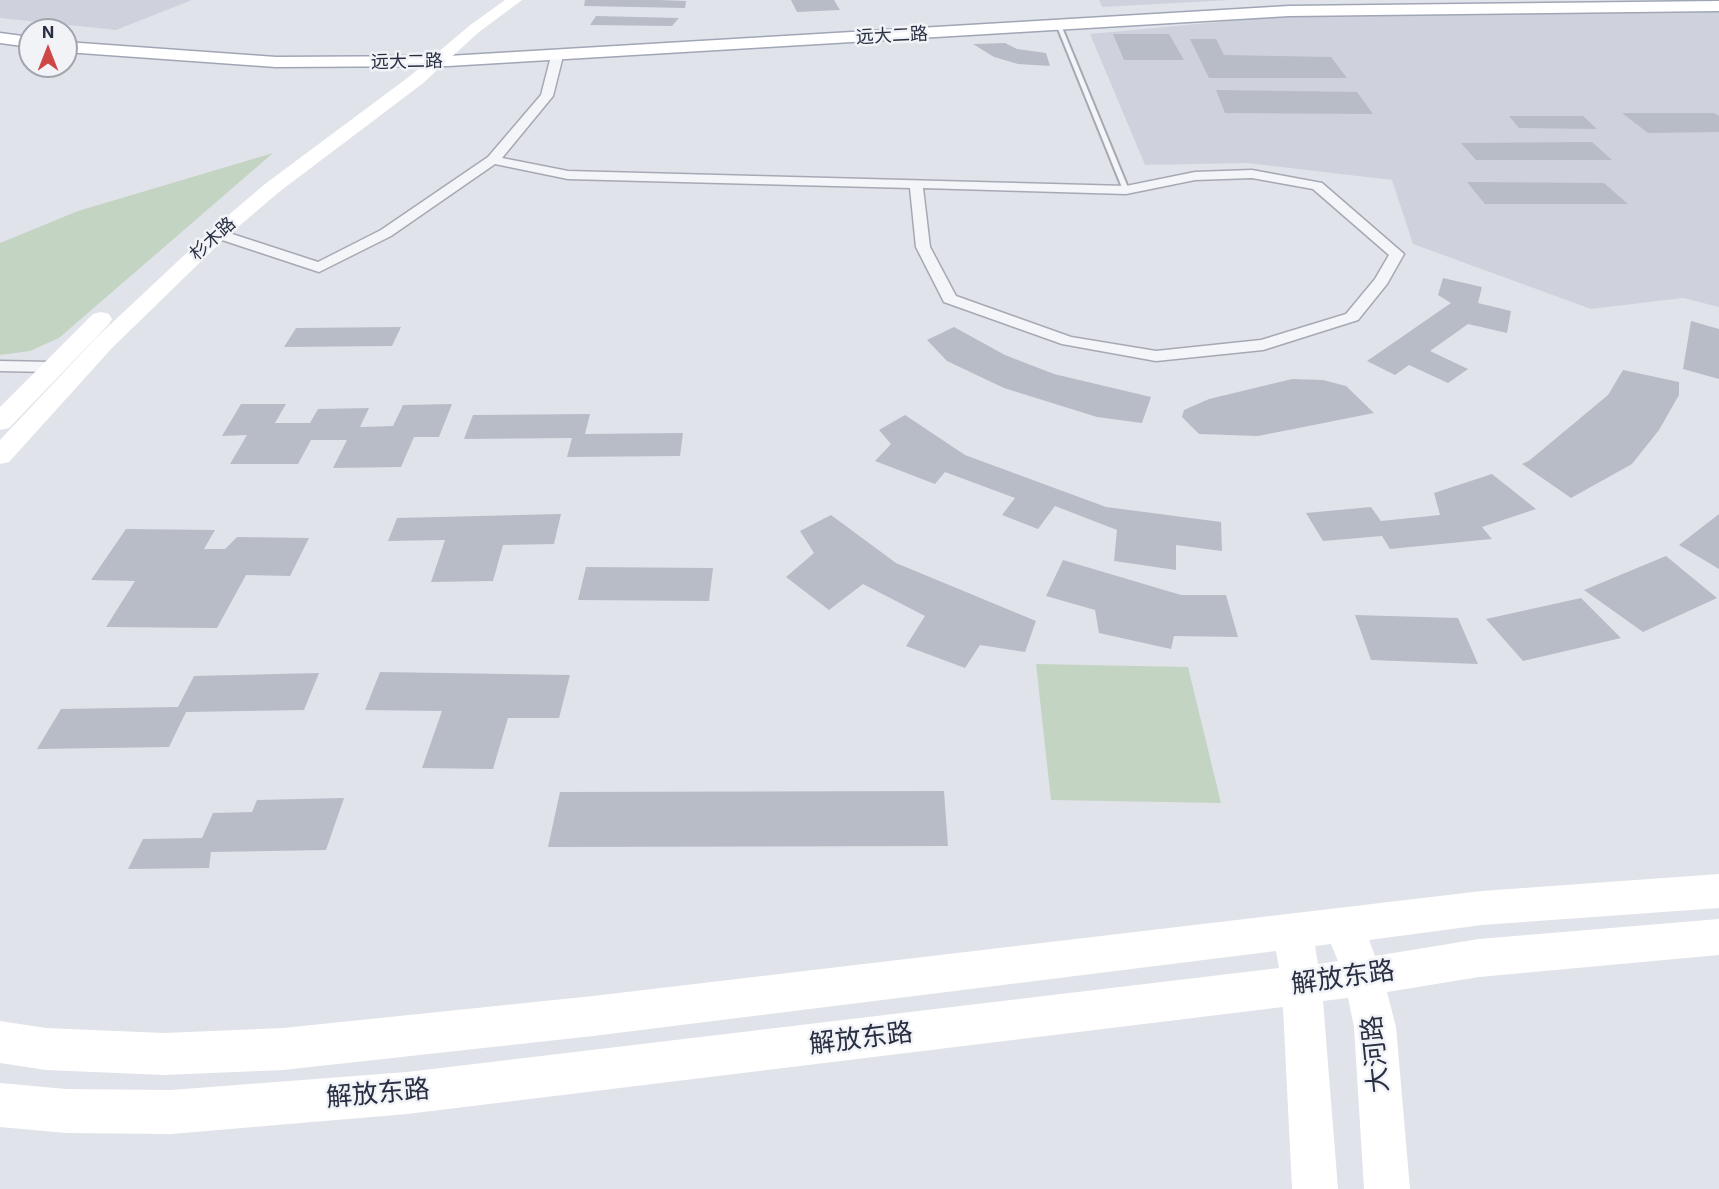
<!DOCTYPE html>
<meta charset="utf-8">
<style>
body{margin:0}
#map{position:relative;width:1719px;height:1189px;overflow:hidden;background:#e1e3ea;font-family:Inter,sans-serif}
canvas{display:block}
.north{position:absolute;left:18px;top:18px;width:60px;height:60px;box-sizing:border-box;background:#f1f3f7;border:2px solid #a1a5af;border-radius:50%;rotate:0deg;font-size:16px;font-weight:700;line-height:24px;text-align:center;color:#292f42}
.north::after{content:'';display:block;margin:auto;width:21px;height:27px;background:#cf4746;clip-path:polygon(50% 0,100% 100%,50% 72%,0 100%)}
</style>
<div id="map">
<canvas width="1719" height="1189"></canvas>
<div class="north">N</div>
</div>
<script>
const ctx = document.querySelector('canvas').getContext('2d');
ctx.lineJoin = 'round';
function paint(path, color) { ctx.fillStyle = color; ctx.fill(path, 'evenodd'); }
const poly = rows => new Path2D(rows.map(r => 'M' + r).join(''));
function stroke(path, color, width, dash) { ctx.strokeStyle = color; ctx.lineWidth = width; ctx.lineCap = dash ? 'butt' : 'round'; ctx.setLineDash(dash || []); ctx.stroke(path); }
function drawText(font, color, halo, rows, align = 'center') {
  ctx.font = font + ' Inter,"Noto Sans SC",sans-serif'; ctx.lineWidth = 5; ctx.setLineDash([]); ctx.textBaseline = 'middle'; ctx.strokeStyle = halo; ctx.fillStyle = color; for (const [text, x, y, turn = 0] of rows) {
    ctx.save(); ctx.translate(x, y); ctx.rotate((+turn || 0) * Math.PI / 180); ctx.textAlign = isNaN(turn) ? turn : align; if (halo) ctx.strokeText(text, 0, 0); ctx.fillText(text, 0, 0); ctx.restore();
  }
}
paint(poly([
 [0,0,192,0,116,30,0,18],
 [1099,0,1231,0,1102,7],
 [1347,10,1719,12,1719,307,1683,298,1591,309,1413,244,1392,180,1247,163,1145,165,1090,34]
]), '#cfd2dc');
paint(poly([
 [273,153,59,338,30,351,0,355,0,243,78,211],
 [1036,664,1188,667,1221,803,1051,800]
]), '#c4d4c2');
paint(poly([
 [585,0,660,0,686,1,685,8,584,6],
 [791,0,834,0,840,10,797,12],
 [596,16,679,18,672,26,590,25],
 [1113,34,1169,34,1184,60,1124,60],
 [1190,39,1216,39,1224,55,1331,57,1347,78,1209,78],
 [1005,43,1017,49,1046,53,1050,66,1018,64,994,57,973,44],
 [1216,90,1357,92,1373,114,1225,113],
 [1622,113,1714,113,1719,116,1719,132,1648,133],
 [1509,116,1583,116,1597,129,1519,128],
 [1592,142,1612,160,1476,160,1461,143],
 [1467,182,1604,183,1628,204,1485,204],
 [1443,278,1482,287,1478,303,1511,311,1507,333,1468,324,1430,351,1468,369,1448,383,1409,365,1395,375,1367,361,1451,303,1438,295],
 [1691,321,1719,329,1719,379,1683,369],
 [401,327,392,346,284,347,296,328],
 [954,327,1005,355,1054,374,1151,397,1142,423,1097,417,1004,388,947,361,927,340],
 [1623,370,1679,382,1679,395,1659,430,1632,464,1571,498,1522,464,1530,460,1608,395],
 [1292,379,1323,380,1346,386,1374,413,1258,436,1199,434,1182,417,1184,410,1209,399],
 [241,404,286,404,275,423,310,423,318,409,369,408,360,427,393,426,403,405,452,404,439,437,414,437,401,467,333,468,347,440,311,440,298,464,230,464,247,435,222,436],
 [590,414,585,434,683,433,680,456,567,457,572,438,464,439,473,415],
 [905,415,965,455,1106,507,1221,522,1222,551,1176,545,1176,570,1114,561,1117,530,1055,506,1038,529,1002,515,1015,498,945,472,935,484,875,461,891,444,879,430],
 [1492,474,1536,509,1482,527,1492,539,1390,549,1382,536,1323,541,1306,513,1371,507,1381,521,1440,515,1434,493],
 [561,514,554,544,503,545,493,581,431,582,445,540,388,541,397,518],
 [1719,514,1719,569,1679,545],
 [831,515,896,563,1036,621,1025,652,980,645,965,668,906,646,925,616,863,584,829,610,786,577,814,553,800,531],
 [126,529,215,530,204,549,225,549,237,537,309,538,290,576,246,575,217,628,106,627,135,581,91,580],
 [1666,556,1717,598,1643,632,1584,590],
 [1063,560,1181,595,1226,595,1238,637,1174,636,1171,649,1099,633,1095,610,1046,596],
 [586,567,713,568,709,601,578,600],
 [1581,598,1621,638,1523,661,1486,619],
 [1355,615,1458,618,1478,664,1371,660],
 [380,672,570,675,559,718,508,718,493,769,422,768,442,711,365,710],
 [319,673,304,710,186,712,169,747,37,749,61,709,178,707,194,676],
 [944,791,948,846,548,847,560,792],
 [344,798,326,850,211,852,209,868,128,869,143,839,202,838,213,813,252,812,257,800]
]), '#b8bcc7');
const lane = poly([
 [1056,24,1061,25,1129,190,1128,191,1123,190,1056,24]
]);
const street = poly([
 [557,53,563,56,553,96,502,158,568,171,1126,186,1195,172,1252,170,1322,183,1404,254,1387,284,1358,320,1263,350,1156,361,1062,344,944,302,916,247,910,188,568,179,495,164,391,236,319,272,213,237,211,234,218,230,223,231,318,262,381,230,488,157,541,95,551,56,557,53],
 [1252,178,1313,189,1389,255,1375,279,1346,314,1261,340,1156,351,1071,337,956,296,930,247,923,188,1126,194,1195,180,1252,178],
 [0,361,51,362,59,367,51,372,0,371,0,361]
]);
const primary = poly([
 [1719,1,1719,11,1289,16,448,66,276,67,66,52,66,42,276,57,448,56,1289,6,1719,1],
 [0,33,30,37,30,47,0,43,0,33]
]);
stroke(lane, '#a6a9b4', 4);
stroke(street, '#a6a9b4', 3);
stroke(primary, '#a0a6b6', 3);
paint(lane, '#f4f5f8');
paint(street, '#f4f5f8');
paint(poly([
 [505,0,522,0,479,32,422,84,279,192,225,238,112,348,9,462,0,464,0,440,96,338,211,230,265,184,410,76,469,26,505,0],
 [101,312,109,314,112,319,109,324,9,428,0,430,0,407,93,314,101,312],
 [1719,874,1719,908,1482,925,1369,940,1375,956,1479,939,1719,919,1719,955,1479,977,1387,992,1396,1027,1410,1189,1364,1189,1354,1027,1348,998,1323,1001,1338,1189,1292,1189,1283,1007,407,1114,171,1134,66,1133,0,1127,0,1083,66,1089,171,1090,407,1072,1279,968,1276,951,593,1036,283,1070,164,1075,46,1070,0,1063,0,1021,46,1028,164,1033,283,1028,593,996,1482,891,1719,874],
 [1331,944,1338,961,1318,964,1315,946,1331,944]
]), '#fff');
paint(primary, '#fff');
drawText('18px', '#292f42', '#f1f3f7', [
 ["远大二路",892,36,-3],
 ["远大二路",407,62,-1],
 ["杉木路",213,239,-42]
]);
drawText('26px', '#292f42', '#f1f3f7', [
 ["解放东路",1343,978,-8],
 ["解放东路",861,1039,-7],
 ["大河路",1376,1054,-96],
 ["解放东路",378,1094,-5]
]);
</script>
